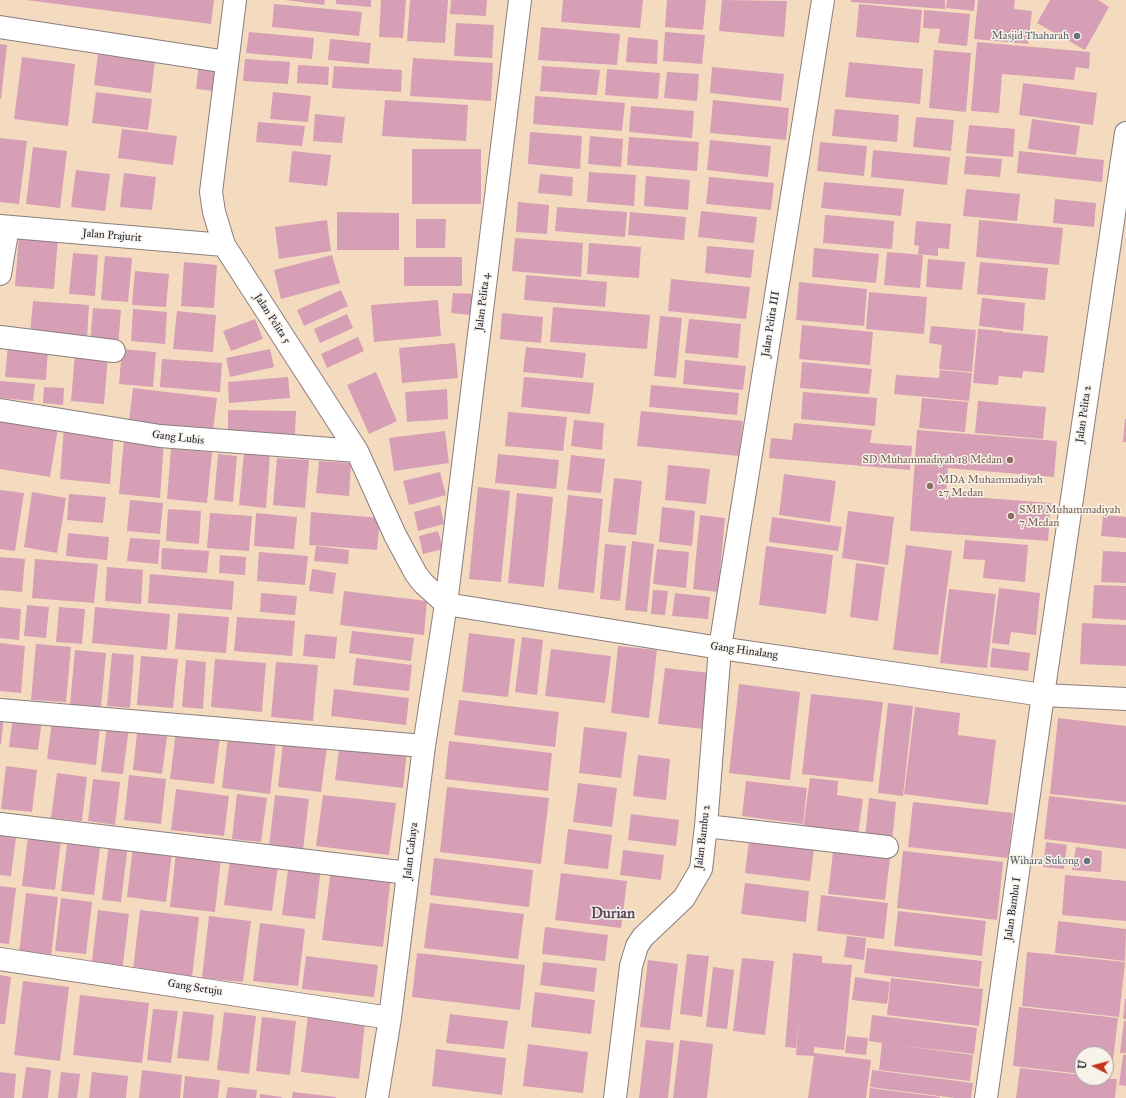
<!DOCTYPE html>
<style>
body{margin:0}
#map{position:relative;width:1126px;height:1098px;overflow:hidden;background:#f4dbbf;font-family:"IM FELL Great Primer",serif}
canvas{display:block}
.north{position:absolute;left:1074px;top:1046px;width:40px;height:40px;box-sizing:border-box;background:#f7f3e8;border:1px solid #a29fa3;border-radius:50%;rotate:276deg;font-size:11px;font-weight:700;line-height:16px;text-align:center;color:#22223b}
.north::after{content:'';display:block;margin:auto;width:14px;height:18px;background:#c8321e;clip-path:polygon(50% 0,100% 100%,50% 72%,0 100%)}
</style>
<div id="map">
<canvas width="1126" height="1098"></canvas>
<div class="north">U</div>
</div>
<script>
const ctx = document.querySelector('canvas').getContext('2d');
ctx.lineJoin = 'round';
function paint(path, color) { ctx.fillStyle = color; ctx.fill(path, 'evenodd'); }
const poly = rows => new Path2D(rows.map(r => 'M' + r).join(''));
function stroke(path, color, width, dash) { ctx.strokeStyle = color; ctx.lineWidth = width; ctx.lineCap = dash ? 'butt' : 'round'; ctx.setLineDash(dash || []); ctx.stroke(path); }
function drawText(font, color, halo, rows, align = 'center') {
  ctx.font = font + ' "IM FELL Great Primer",serif'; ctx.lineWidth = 3; ctx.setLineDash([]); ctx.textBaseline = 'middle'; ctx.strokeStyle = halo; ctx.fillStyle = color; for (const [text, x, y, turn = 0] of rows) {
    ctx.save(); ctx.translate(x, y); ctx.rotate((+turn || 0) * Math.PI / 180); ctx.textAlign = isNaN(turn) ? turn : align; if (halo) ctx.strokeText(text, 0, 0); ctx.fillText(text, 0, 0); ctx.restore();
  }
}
paint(poly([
 [26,0,214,0,211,24],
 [285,0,325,0,324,5],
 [336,0,371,0,371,7,336,4],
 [381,0,406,0,403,38,379,37],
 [410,0,448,0,445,43,407,41],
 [451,0,487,0,486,16,450,14],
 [563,0,643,0,640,28,561,22],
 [667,0,706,0,703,30,665,27],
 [722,0,787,1,784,37,719,31],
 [851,0,945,0,945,9,851,2],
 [947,0,975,0,974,11,946,8],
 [978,0,1015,0,1014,9,1032,11,1028,44,974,39],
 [1050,0,1098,0,1109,7,1085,50,1037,23],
 [274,4,362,12,359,36,272,27],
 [859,4,922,10,919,43,856,37],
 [924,10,970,14,967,46,938,43,940,29,923,28],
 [456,23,494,25,492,58,454,56],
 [541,27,620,34,617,65,538,60],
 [249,32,314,38,312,59,246,53],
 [665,32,705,35,702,64,663,61],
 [628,37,658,40,657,64,626,62],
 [330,39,371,43,369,64,328,60],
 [977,42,1090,52,1089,69,1076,67,1074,80,1002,74,999,113,971,111],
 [0,44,7,45,1,99,0,99],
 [934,50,971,53,966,112,929,108],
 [98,54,155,61,151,93,94,85],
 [22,57,75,64,68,126,14,119],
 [413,58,493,63,491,101,410,96],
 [245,59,290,62,288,84,243,81],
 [849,62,923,69,920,104,845,97],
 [199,63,219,65,215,91,196,89],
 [298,65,329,67,328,85,297,83],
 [334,66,402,70,401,92,332,88],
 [542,66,600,70,597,95,540,91],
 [712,67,784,74,781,101,710,93],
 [607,69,660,73,658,99,605,95],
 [667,72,699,74,697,101,664,98],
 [1023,83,1097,93,1093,125,1019,115],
 [96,92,152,99,148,130,92,123],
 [273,92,311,96,308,122,270,119],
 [535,96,625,103,622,131,533,124],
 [385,100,468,105,466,141,382,136],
 [713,100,789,108,786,140,710,133],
 [631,106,694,111,692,138,629,132],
 [835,109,899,115,897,142,832,136],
 [315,114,345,117,342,143,313,141],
 [916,117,954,120,951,151,913,147],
 [1032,119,1080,126,1076,155,1028,149],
 [258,122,305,126,302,146,256,142],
 [969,125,1015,129,1013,157,966,153],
 [122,129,177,136,173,165,118,158],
 [530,132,582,136,580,169,528,164],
 [590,136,623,139,621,167,588,164],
 [629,137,699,142,697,171,627,165],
 [0,138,27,141,19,204,0,202],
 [710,140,771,146,768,177,707,170],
 [820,142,867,146,864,176,817,171],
 [33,147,67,151,60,208,26,204],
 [412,149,481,149,481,204,412,204],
 [873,150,950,157,947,185,871,177],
 [292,151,331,155,327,186,289,182],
 [1019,151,1104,160,1102,182,1017,173],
 [966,156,1002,159,1000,177,964,174],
 [76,170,110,174,105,211,71,207],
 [589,172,636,175,634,206,587,202],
 [124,173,156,177,152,210,120,207],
 [540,174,573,177,572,196,538,193],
 [646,176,690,180,688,210,644,206],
 [709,177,774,183,771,210,706,204],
 [824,182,904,189,901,216,821,208],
 [966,189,1020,194,1017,221,963,216],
 [1055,199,1096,203,1094,227,1053,223],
 [518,202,549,205,547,234,516,232],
 [557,207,627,212,625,237,555,231],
 [701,211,757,217,754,243,698,237],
 [337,212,399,213,399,250,337,250],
 [630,212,686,217,684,240,628,235],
 [825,215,894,221,892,249,823,243],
 [416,219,446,219,445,248,416,248],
 [327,220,331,251,279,259,275,227],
 [979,220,1063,228,1059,265,976,257],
 [916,221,951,224,949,249,938,248,938,256,918,254,919,246,914,245],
 [19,235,58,238,54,289,15,286],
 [515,238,583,243,581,277,512,271],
 [589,243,641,247,639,278,587,274],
 [707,246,754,250,751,278,705,273],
 [814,248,879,254,876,283,812,277],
 [887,252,923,255,920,288,884,285],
 [73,253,98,255,95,296,69,294],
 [332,255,340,283,281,299,274,270],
 [105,256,132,258,128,302,101,300],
 [404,257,462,257,462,286,404,286],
 [928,259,965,262,962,290,926,287],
 [184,262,217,265,214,308,181,306],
 [980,262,1048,268,1045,300,977,294],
 [135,271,169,274,166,307,132,305],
 [526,275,607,282,605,307,524,300],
 [671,279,750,287,746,319,668,311],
 [799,282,867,289,864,326,796,320],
 [341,290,348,306,304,326,297,310],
 [869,292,927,297,924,334,866,329],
 [453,293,474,294,472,315,451,313],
 [982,298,1025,303,1023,331,979,326],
 [438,300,441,336,374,342,371,305],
 [33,301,89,305,87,338,30,334],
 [553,307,650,315,647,349,550,342],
 [93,308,121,310,118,347,90,344],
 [133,309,167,312,165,344,131,341],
 [177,311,216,315,213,352,173,349],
 [502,313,543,317,541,343,500,339],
 [347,314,353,328,320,343,314,329],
 [660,316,682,318,676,378,654,376],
 [255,319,263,339,231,351,223,331],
 [689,319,741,324,738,358,685,353],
 [802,325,873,332,870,365,799,359],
 [931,326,976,330,972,372,939,369,942,345,929,343],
 [978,329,1003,331,1001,348,1003,332,1048,336,1044,373,1023,371,1022,378,999,376,998,385,973,383],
 [358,337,364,351,327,368,321,354],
 [455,343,458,378,402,383,399,348],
 [8,345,48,349,46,380,5,377],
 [526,347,586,353,583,378,523,372],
 [122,349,156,352,153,387,119,384],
 [270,349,274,367,230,377,226,358],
 [75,353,108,356,104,404,71,401],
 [162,359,222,363,220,392,160,387],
 [685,360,746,366,743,390,683,384],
 [802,362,872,369,869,394,800,388],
 [940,370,972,373,969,401,894,394,896,375,939,378],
 [376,372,397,421,369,434,347,385],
 [288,377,290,398,229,403,228,382],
 [524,377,594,383,590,414,521,407],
 [0,381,35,384,33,401,0,398],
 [651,385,739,393,737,415,649,407],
 [44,387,64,388,63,405,43,403],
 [133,388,217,398,213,431,129,421],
 [447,389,448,419,407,422,405,392],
 [803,392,877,398,875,426,801,419],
 [922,398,968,402,965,432,919,428],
 [978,401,1046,407,1043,439,975,433],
 [228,410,296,411,295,434,228,433],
 [641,411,743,421,739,456,637,446],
 [508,412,567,417,563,451,505,446],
 [0,419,58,428,50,477,0,469],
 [1125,419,1126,419,1126,442,1123,442],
 [574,420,604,423,602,450,571,446],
 [794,423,872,430,870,443,912,446,910,470,769,458,771,438,792,440],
 [64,427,114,432,110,484,60,479],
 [917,430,1057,441,1054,477,948,468,946,495,1051,503,1048,541,910,531],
 [445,431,449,463,394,471,389,438],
 [124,439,164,442,160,498,119,494],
 [171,449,212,452,207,503,167,499],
 [244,452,270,454,266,508,239,505],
 [218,454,237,456,233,502,214,500],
 [498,454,559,460,556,489,495,483],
 [571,455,605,459,601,493,567,490],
 [277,458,309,460,305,508,273,505],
 [319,461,351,463,349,496,316,493],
 [668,465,710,469,706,504,665,500],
 [440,472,446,495,409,505,403,481],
 [784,474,836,481,830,522,779,515],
 [614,478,642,481,636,535,608,532],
 [478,487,510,491,501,582,469,579],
 [0,490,24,493,15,551,0,549],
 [32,492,66,498,57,553,24,547],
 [517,493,553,497,544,587,508,583],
 [69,494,106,497,103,523,67,520],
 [568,495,603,499,594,593,558,589],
 [130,500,163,503,160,534,127,531],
 [440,505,444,524,418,531,414,512],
 [662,507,695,511,692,546,659,542],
 [168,509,201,511,199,544,166,541],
 [848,511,894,517,888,565,842,558],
 [311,512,380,518,377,550,309,545],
 [210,513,252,516,249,551,207,548],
 [256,513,297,517,294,549,254,546],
 [700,515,725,518,718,592,693,589],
 [1103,515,1126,517,1126,538,1101,536],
 [772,517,842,527,838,551,769,542],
 [438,531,443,549,423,554,419,536],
 [68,533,109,537,107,560,66,556],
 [130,538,160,540,158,564,127,561],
 [965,540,1028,545,1025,582,983,578,985,560,963,559],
 [632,541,654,544,647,612,625,610],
 [605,544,626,546,620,601,600,599],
 [906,545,952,551,938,655,893,650],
 [316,546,349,550,348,564,314,561],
 [766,546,833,555,826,614,759,605],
 [162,548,209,551,207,573,161,569],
 [657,549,689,552,686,588,653,584],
 [1103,551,1126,552,1126,583,1101,582],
 [259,552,308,556,305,585,257,581],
 [220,555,246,557,245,575,219,573],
 [0,557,25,559,22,592,0,590],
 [35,559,98,564,94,603,32,598],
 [856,563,885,567,878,621,850,617],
 [107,567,143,570,141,604,105,601],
 [312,569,336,573,333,594,309,591],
 [150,574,234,581,232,610,148,603],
 [1094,585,1126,586,1126,620,1092,618],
 [999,588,1040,593,1036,635,1011,632,1009,645,992,643],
 [949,589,996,594,987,668,940,663],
 [653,590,668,591,665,615,651,614],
 [344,591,427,601,424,635,340,625],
 [261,593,297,596,295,615,260,612],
 [675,593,710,597,708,619,672,616],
 [27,605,49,607,46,638,24,636],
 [0,607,21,609,19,640,0,638],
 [59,607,85,609,82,644,56,642],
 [95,607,170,614,167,650,92,643],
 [178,613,229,617,226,653,175,649],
 [237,617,295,621,292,656,234,651],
 [1082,623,1126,625,1126,666,1080,664],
 [352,631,414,638,411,661,349,653],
 [469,633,515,639,508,697,462,692],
 [305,634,337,637,335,659,303,656],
 [522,637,543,640,537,695,515,692],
 [0,643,25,646,21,693,0,691],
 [36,644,71,647,66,702,31,700],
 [618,646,657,650,649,718,611,713],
 [992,648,1030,653,1028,671,990,667],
 [551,649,611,656,605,703,545,696],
 [75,650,106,653,101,707,70,705],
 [112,653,134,655,130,708,107,706],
 [141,656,178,659,173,708,137,705],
 [356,658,412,665,409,691,353,685],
 [215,659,266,663,262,712,211,707],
 [186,660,206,662,203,709,182,707],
 [276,662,318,665,313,721,271,717],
 [665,668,710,673,704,729,658,724],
 [739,684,800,692,790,780,729,773],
 [334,689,409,698,406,725,331,716],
 [811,694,883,702,873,782,802,774],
 [459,700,559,712,555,747,454,735],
 [888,703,913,706,903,796,878,793],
 [915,707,960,713,958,735,996,740,988,805,904,794],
 [0,714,4,715,1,744,0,744],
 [13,717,42,721,38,750,9,747],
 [1058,718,1126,726,1126,802,1050,794],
 [52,722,100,727,96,765,47,759],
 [107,725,129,727,123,774,101,772],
 [584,727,627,732,621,778,579,773],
 [176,731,220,737,214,784,170,779],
 [137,733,167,736,162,774,133,770],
 [228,736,276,742,270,794,222,788],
 [449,741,552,753,548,791,445,779],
 [283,742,327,747,321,792,278,787],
 [340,743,407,751,403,788,335,780],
 [638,755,670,759,666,800,633,796],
 [6,766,37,770,32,812,1,809],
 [57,773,87,777,82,821,51,818],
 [129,775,166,779,161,824,124,820],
 [810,778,838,781,837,795,863,799,858,836,803,829],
 [93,779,120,782,115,825,88,821],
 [746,781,807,788,803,824,742,816],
 [578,783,617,788,612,827,573,822],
 [447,787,549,798,541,864,440,852],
 [176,789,229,796,224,836,171,830],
 [237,794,267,798,261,842,232,839],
 [275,795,309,799,303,850,269,846],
 [323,795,396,803,389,855,316,846],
 [1049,796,1126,805,1126,849,1044,839],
 [869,798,896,802,892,842,865,839],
 [913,802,1013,813,1008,858,908,847],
 [631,814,679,820,676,846,628,840],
 [0,827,17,829,11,876,0,875],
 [568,829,612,835,608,869,564,864],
 [28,836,61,840,55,890,22,886],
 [68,837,101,841,94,895,61,891],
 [749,841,814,849,810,881,745,873],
 [1046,842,1067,845,1064,869,1043,867],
 [109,843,128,845,121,902,102,900],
 [133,846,172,851,166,902,127,897],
 [1076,847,1102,851,1101,872,1072,870],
 [623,850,664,855,661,880,620,875],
 [903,851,1003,862,997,920,897,908],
 [833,852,890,858,885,900,828,894],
 [176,853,221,859,215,912,170,907],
 [434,858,533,870,529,907,430,895],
 [230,860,278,866,272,911,224,905],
 [289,863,321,867,315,919,282,915],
 [331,869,391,876,383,947,322,940],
 [561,873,627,881,621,928,555,920],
 [1065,875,1126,881,1126,921,1062,915],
 [745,883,809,891,806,922,741,914],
 [0,886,16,888,9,944,0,943],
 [26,893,58,897,51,957,19,953],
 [821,895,888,903,884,939,817,931],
 [61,898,92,902,86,954,55,951],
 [430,903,524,914,518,959,424,948],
 [98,910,129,914,122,972,91,969],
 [140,910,199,917,192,977,133,970],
 [898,911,986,921,982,956,894,946],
 [209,916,251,921,243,982,202,978],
 [1058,921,1126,929,1125,961,1055,953],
 [260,923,305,929,298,986,253,981],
 [545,927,608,935,605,961,542,954],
 [847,936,866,938,864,960,844,957],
 [867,948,982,961,979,987,864,973],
 [1027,952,1125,962,1119,1017,1022,1006],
 [417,953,525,965,520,1010,412,997],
 [793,953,822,956,822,963,852,965,844,1050,814,1047,814,1053,871,1060,866,1098,808,1098,814,1056,796,1055,799,1018,796,1048,785,1047],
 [687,954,709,956,702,1017,680,1014],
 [306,956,378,965,374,997,302,989],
 [742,958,774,961,765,1035,733,1031],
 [648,960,678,964,670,1030,640,1027],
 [543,962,597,968,594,992,540,985],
 [713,967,734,970,727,1029,706,1027],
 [0,975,11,977,5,1024,0,1024],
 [855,977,890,982,887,1004,852,1000],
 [891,978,983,989,979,1026,887,1015],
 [23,981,69,987,60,1061,14,1055],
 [535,992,595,1000,591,1034,531,1027],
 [80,995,149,1003,142,1063,73,1055],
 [1125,999,1126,999,1126,1019,1123,1019],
 [1019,1007,1118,1018,1111,1077,1106,1076,1106,1054,1082,1054,1082,1074,1013,1066],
 [153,1009,178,1011,171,1063,147,1060],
 [183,1011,214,1015,209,1061,177,1058],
 [224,1012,256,1016,249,1074,217,1070],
 [450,1014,508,1021,504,1049,446,1043],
 [872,1015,977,1028,974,1054,897,1045,973,1055,970,1081,879,1070,882,1043,869,1041],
 [308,1016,365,1023,359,1079,301,1072],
 [262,1017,296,1021,290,1075,256,1071],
 [1124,1021,1126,1021,1126,1053,1120,1053],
 [847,1036,868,1038,866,1055,845,1053],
 [646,1040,674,1043,668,1098,639,1098],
 [680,1040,713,1044,707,1098,673,1098],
 [528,1044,588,1052,583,1093,523,1086],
 [436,1049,506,1058,502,1095,432,1086],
 [1123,1055,1126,1055,1126,1086,1119,1085],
 [26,1067,51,1070,48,1098,22,1098],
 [1020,1068,1082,1075,1082,1078,1117,1079,1115,1098,1016,1098],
 [142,1070,182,1075,180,1098,139,1098],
 [872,1070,973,1083,971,1098,955,1098,870,1087],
 [0,1072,16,1074,14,1098,0,1098],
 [61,1072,80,1074,77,1098,58,1098],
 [92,1072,128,1076,126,1098,89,1098],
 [185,1076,220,1080,218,1098,183,1098],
 [228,1087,257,1090,256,1098,226,1098],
 [870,1088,940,1097,940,1098,869,1098],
 [293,1092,336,1097,336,1098,292,1098],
 [260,1094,282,1097,282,1098,260,1098]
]), '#d69fb5');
const minor = poly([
 [235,0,211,192,214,212,224,245,357,451,395,535,416,574,423,583,446,604],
 [0,27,227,62],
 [0,226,224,245],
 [0,274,8,227],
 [0,337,114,351],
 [0,410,160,436,357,451],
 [446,604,720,648,1043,695,1126,699],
 [0,710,424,746],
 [0,824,408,873],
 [706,826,887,847],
 [0,959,390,1018],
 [377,1098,390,1018,424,746,446,604,520,0],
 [615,1098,631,966,637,946,643,937,684,898,701,869,706,826,720,648,823,0],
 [986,1098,1043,695,1126,133]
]);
stroke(minor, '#8b7e7d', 24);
stroke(minor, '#fff', 22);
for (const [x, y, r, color] of [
 [1077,36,4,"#6b7280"],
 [1010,460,4,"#8d6e63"],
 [930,486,4,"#8d6e63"],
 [1011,516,4,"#8d6e63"],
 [1087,861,4,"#6b7280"]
]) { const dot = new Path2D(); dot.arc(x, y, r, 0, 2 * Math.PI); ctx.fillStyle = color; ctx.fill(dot); stroke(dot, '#f7f3e8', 1.5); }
drawText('11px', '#5b616d', '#f7f3e8', [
 ["Masjid Thaharah",1069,36],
 ["Wihara Sukong",1079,861]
], 'right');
drawText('11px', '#22223b', '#f7f3e8', [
 ["Jalan Prajurit",112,236,5],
 ["Jalan Pelita 4",483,302,-83],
 ["Jalan Pelita 5",272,319,57],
 ["Jalan Pelita III",771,324,-81],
 ["Jalan Pelita 2",1084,414,-82],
 ["Gang Lubis",178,438,7],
 ["Gang Hinalang",744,651,8],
 ["Jalan Bambu 2",703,837,-83],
 ["Jalan Cahaya",411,851,-83],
 ["Jalan Bambu I",1013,909,-82],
 ["Gang Setuju",195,988,9]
]);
drawText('11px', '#785e54', '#f7f3e8', [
 ["SD Muhammadiyah 18 Medan",1002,460,"right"],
 ["MDA Muhammadiyah",938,480],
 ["27 Medan",938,493],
 ["SMP Muhammadiyah",1019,510],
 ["7 Medan",1019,523]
], 'left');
drawText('bold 15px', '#614e66', '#f7f3e8', [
 ["Durian",613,914]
]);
</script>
